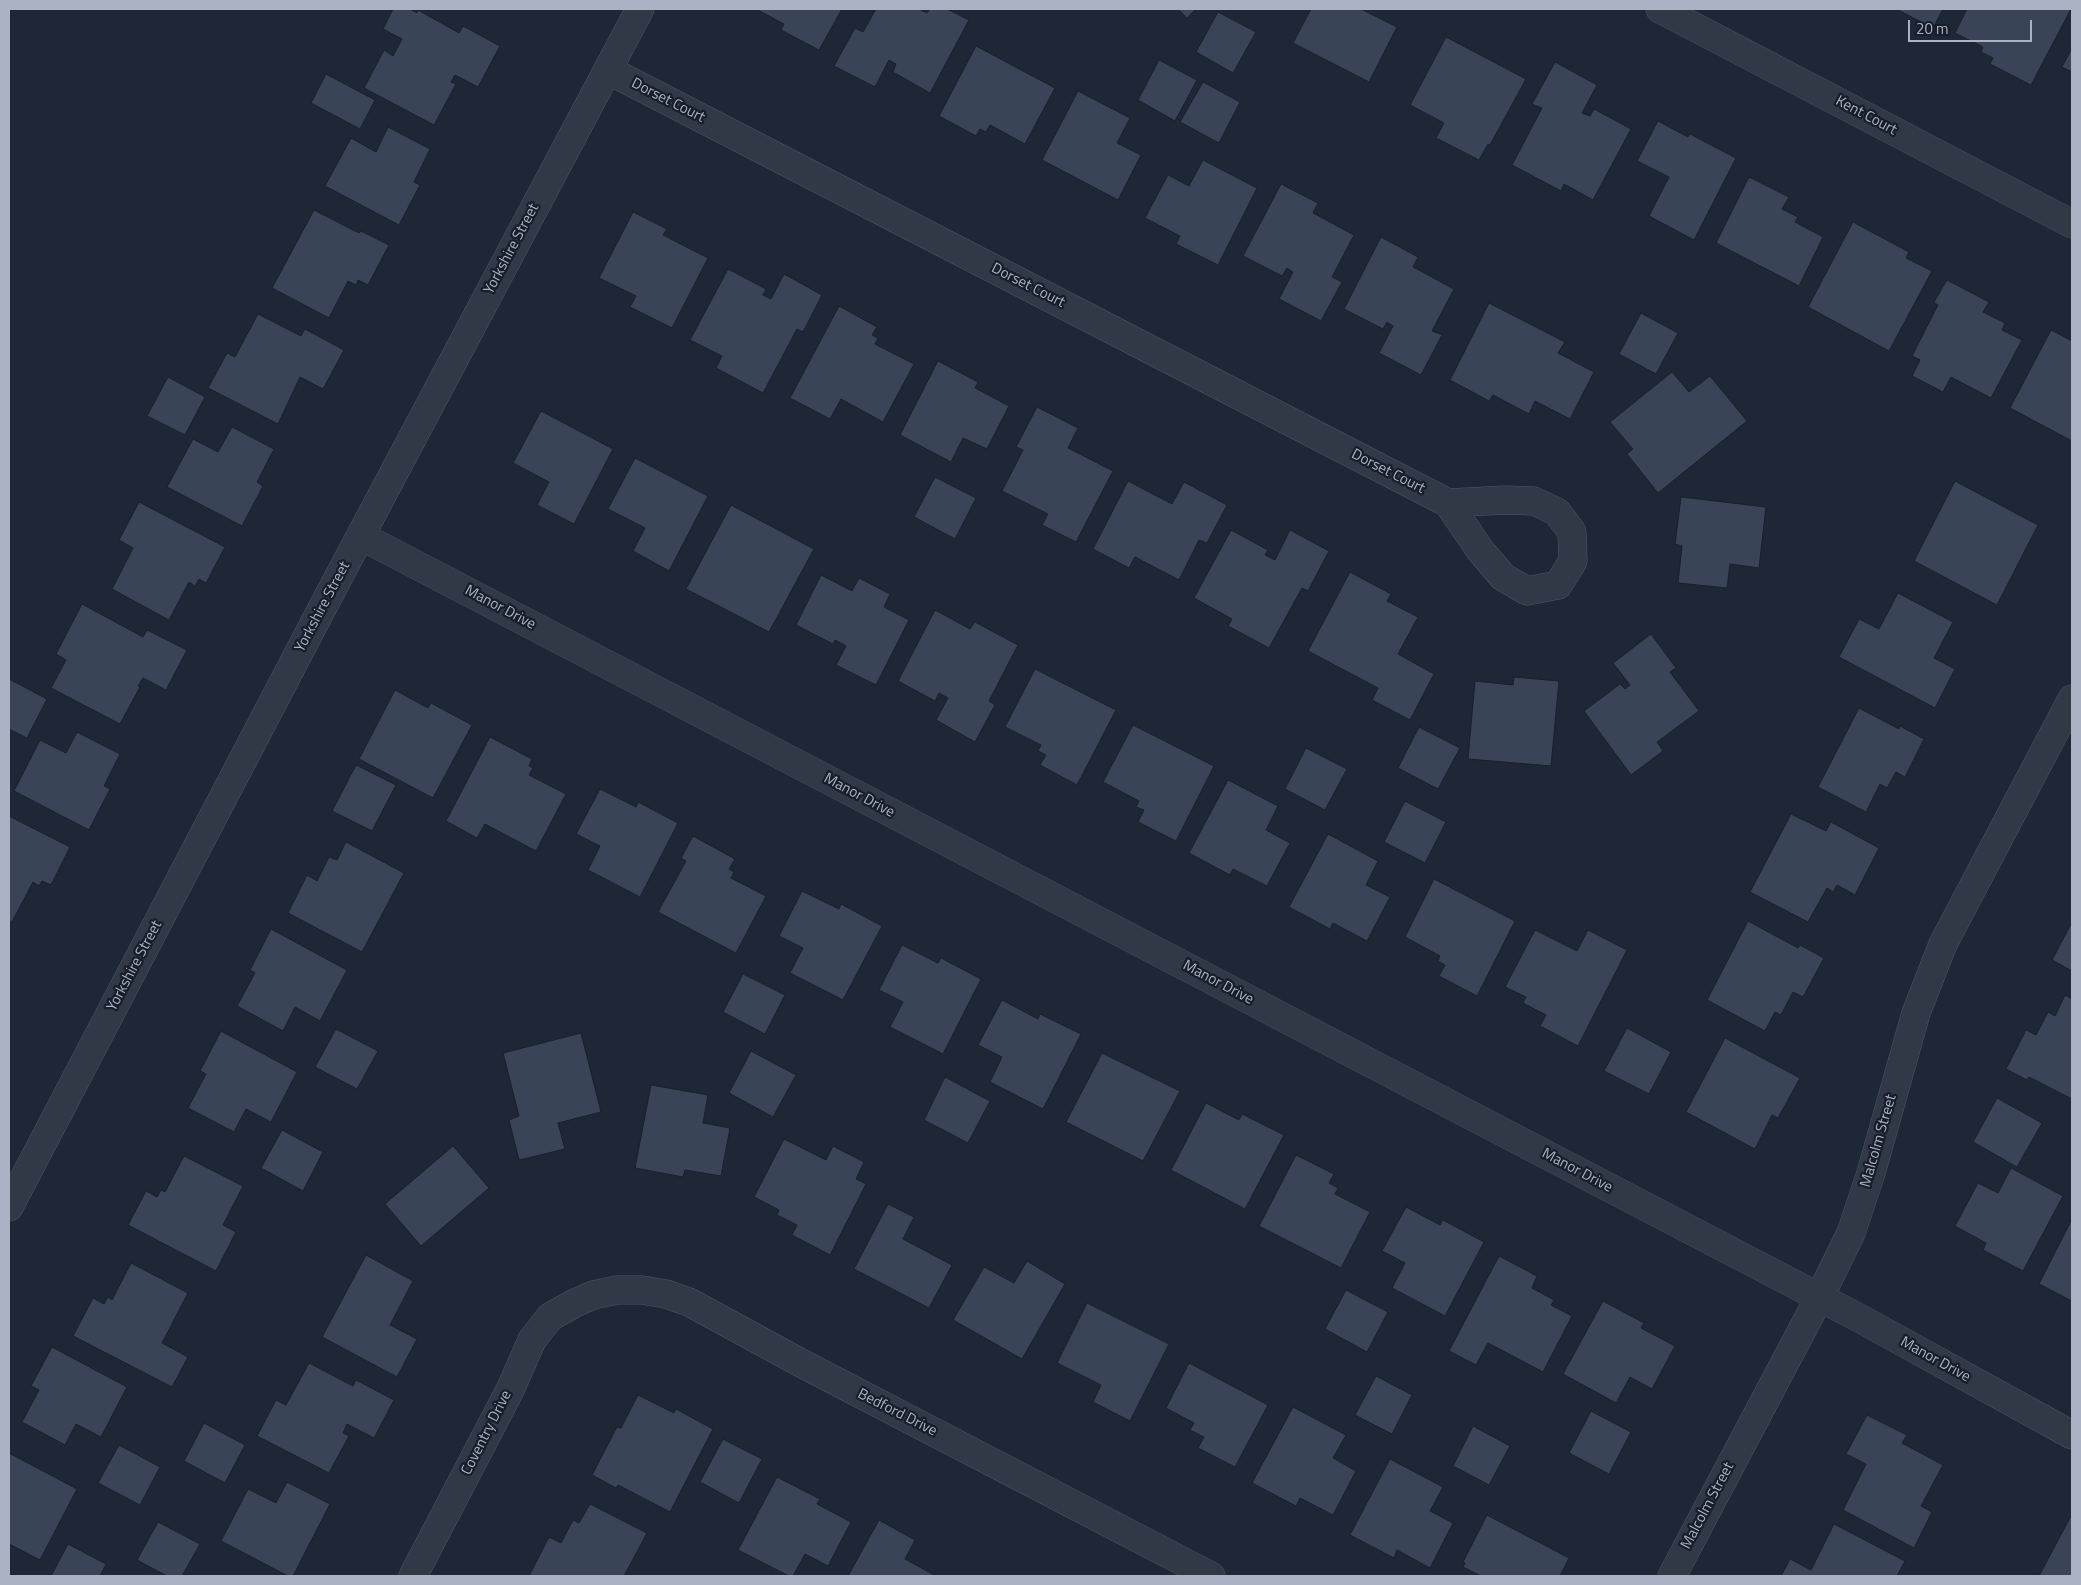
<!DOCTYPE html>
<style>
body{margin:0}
#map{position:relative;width:2081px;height:1585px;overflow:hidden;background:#1d2736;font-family:"Titillium Web",sans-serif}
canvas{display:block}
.frame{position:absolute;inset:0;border:10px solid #aab3c4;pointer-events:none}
.scale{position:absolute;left:1908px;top:20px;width:124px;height:22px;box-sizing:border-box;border:2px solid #aab3c4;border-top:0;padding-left:6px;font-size:15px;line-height:18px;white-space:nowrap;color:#aab3c4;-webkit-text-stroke:4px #171e2a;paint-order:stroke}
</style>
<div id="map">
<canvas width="2081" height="1585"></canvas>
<div class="frame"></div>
<div class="scale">20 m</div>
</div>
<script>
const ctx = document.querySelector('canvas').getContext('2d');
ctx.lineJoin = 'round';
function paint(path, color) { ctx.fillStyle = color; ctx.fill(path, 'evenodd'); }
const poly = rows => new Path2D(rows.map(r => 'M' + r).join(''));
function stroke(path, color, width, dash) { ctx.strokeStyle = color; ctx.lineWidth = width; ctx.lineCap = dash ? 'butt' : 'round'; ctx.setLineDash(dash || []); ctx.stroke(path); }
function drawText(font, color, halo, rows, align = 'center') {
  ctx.font = font + ' "Titillium Web",sans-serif'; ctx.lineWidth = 4.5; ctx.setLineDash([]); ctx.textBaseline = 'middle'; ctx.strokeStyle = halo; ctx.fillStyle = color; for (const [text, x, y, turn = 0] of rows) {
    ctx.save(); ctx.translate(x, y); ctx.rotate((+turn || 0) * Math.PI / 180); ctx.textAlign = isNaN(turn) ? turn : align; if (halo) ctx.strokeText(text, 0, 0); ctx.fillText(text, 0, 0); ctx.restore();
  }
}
const building = poly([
 [393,9,410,9,417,13,418,10,459,33,463,26,500,46,478,87,455,75,451,82,456,84,434,125,364,88,384,50,393,56,402,39,383,29,393,9],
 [756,9,842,9,819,50,781,30,784,24,756,9],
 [876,9,919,9,927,13,930,9,947,9,969,20,930,93,893,72,896,64,889,60,875,87,834,66,855,28,863,32,876,9],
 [1178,9,1196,9,1187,18,1178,9],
 [1311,9,1361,9,1397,27,1369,82,1293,43,1311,9],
 [1896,9,1943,9,1933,28,1896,9],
 [1967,9,2071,9,2031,85,1990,64,1993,58,1981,52,1983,47,1955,33,1967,9],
 [1218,12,1256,32,1233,73,1196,52,1218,12],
 [1446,37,1526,79,1490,145,1488,144,1479,160,1436,138,1444,123,1410,105,1446,37],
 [976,46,1055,88,1025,144,990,125,986,132,980,129,976,136,939,116,976,46],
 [2072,48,2072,72,2062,67,2072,48],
 [1159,60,1197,80,1175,121,1138,100,1159,60],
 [1555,62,1597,85,1582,113,1590,116,1594,109,1631,129,1593,200,1564,184,1561,191,1512,165,1542,108,1532,104,1555,62],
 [326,74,375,100,360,129,311,103,326,74],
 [1203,82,1240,102,1219,143,1180,122,1203,82],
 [1078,91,1130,118,1117,143,1141,155,1118,200,1042,160,1078,91],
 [1658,121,1688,137,1690,134,1736,158,1694,240,1649,216,1669,177,1637,161,1658,121],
 [388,127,430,149,414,182,420,185,399,225,325,186,351,138,376,152,388,127],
 [1203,160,1257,188,1218,265,1176,244,1180,236,1145,218,1168,175,1189,186,1203,160],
 [1749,177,1789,197,1782,209,1798,217,1795,222,1823,237,1799,286,1716,243,1749,177],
 [1281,184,1318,203,1313,213,1354,235,1332,277,1342,282,1321,321,1279,299,1293,272,1287,268,1282,276,1243,256,1281,184],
 [314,210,359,233,361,231,389,245,368,285,358,280,356,285,348,281,329,318,272,288,314,210],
 [633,212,667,229,663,235,708,258,672,328,630,307,636,296,599,278,633,212],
 [1853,222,1909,252,1906,258,1932,271,1889,351,1808,307,1853,222],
 [1381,237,1418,257,1413,267,1454,289,1432,331,1442,335,1421,375,1379,353,1393,326,1387,322,1383,329,1344,309,1381,237],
 [728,269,766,289,763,295,771,299,784,274,822,295,803,332,797,329,763,393,716,368,722,356,690,340,728,269],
 [1947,280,1989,302,1983,312,2005,323,2002,330,2022,340,1991,398,1951,377,1943,392,1912,376,1920,360,1912,356,1938,305,1934,302,1947,280],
 [1489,303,1565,342,1558,353,1594,372,1570,419,1535,401,1529,414,1493,395,1489,401,1450,380,1489,303],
 [839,306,877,327,872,335,878,338,875,344,914,364,883,422,841,399,830,419,790,398,839,306],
 [1641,313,1678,333,1656,374,1619,354,1641,313],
 [258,314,301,336,305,329,344,350,323,389,300,377,278,424,208,388,227,353,235,357,258,314],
 [2051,330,2072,341,2072,441,2010,408,2051,330],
 [938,361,978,382,975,388,1009,406,987,449,963,438,951,462,900,435,938,361],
 [1672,372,1689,392,1710,376,1747,421,1658,493,1627,454,1633,449,1610,422,1672,372],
 [168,377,205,397,185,435,147,416,168,377],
 [1037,407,1078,428,1068,448,1113,471,1076,542,1042,525,1048,514,1002,491,1023,450,1016,447,1037,407],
 [541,411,613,449,574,524,537,505,549,482,513,463,541,411],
 [232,427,274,449,257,482,263,486,242,526,167,487,193,439,218,452,232,427],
 [635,458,708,496,669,571,633,551,645,528,608,509,635,458],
 [935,477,976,498,955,539,914,517,935,477],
 [1128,481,1172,504,1184,482,1227,505,1207,543,1199,540,1179,580,1135,557,1129,568,1093,549,1128,481],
 [1955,481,2038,525,1997,605,1914,561,1955,481],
 [1681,497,1766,507,1759,568,1730,564,1727,588,1678,583,1682,546,1675,544,1681,497],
 [139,502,225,547,206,583,199,579,195,586,189,582,169,620,112,589,133,548,119,540,139,502],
 [731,505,814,549,769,632,686,589,731,505],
 [1231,530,1268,550,1265,555,1275,560,1290,530,1329,551,1308,591,1302,588,1269,648,1228,626,1232,619,1194,598,1231,530],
 [1350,572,1391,594,1387,601,1418,617,1398,654,1434,674,1410,720,1372,700,1378,688,1308,651,1350,572],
 [821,575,852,591,859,578,890,594,884,607,909,620,876,685,836,665,846,646,835,640,833,644,796,625,821,575],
 [1898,593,1953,622,1934,658,1955,669,1935,708,1839,657,1859,619,1879,629,1898,593],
 [82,604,143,637,147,630,187,650,166,690,143,678,138,686,140,687,120,724,51,688,66,660,56,654,82,604],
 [935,610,970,629,975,622,1018,645,989,701,995,705,975,742,936,720,948,698,939,693,935,701,898,681,935,610],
 [1651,634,1676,668,1670,672,1699,711,1657,742,1663,751,1631,775,1584,711,1620,684,1625,689,1630,685,1613,663,1651,634],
 [1035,669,1116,710,1077,785,1040,765,1046,755,1038,751,1041,745,1005,727,1035,669],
 [1514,677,1559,681,1551,766,1468,759,1475,681,1513,685,1514,677],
 [9,679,47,699,27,738,9,729,9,679],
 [395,690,428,708,431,703,472,725,433,798,359,759,395,690],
 [1859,708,1899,729,1900,726,1924,739,1905,777,1896,772,1887,788,1880,784,1866,812,1818,787,1859,708],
 [1133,725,1214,766,1176,841,1138,822,1144,810,1136,807,1139,801,1103,782,1133,725],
 [1419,727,1460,748,1438,789,1398,768,1419,727],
 [77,732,120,754,104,786,110,789,89,830,14,791,40,740,66,753,77,732],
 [490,737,532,759,529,766,533,768,529,775,566,794,536,851,485,824,477,838,446,821,490,737],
 [1306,748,1347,769,1325,810,1285,789,1306,748],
 [356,765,396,785,372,831,332,811,356,765],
 [1228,780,1278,806,1266,830,1290,843,1267,886,1233,869,1230,875,1189,853,1228,780],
 [600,789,636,807,638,802,678,823,640,897,588,870,600,846,576,834,600,789],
 [1405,801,1446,822,1425,863,1384,842,1405,801],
 [1791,814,1826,831,1831,822,1879,848,1855,895,1837,885,1833,892,1827,888,1808,922,1750,892,1791,814],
 [9,816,70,847,51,885,42,881,39,886,33,882,12,922,9,920,9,816],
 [1328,834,1378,861,1366,885,1390,897,1367,941,1333,923,1330,929,1289,907,1328,834],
 [693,836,735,859,729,869,734,872,731,878,766,896,736,953,658,912,686,861,681,858,693,836],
 [346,842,404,873,362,952,288,913,307,875,317,881,329,857,337,860,346,842],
 [1434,879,1515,921,1477,996,1439,976,1445,965,1438,961,1440,956,1405,937,1434,879],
 [802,891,839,909,841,904,882,926,843,1000,790,973,803,948,779,936,802,891],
 [1748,921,1798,948,1800,945,1824,958,1803,997,1793,992,1781,1015,1775,1012,1765,1031,1707,1000,1748,921],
 [2072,922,2072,971,2052,960,2072,922],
 [271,929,347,970,320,1021,295,1007,283,1031,237,1006,255,973,250,970,271,929],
 [1535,930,1577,951,1588,930,1627,950,1578,1046,1540,1026,1546,1015,1523,1003,1526,997,1505,987,1535,930],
 [902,945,938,963,941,958,981,979,943,1054,890,1027,903,1002,879,990,902,945],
 [743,974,785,995,765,1034,723,1012,743,974],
 [2065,995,2072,999,2072,1099,2029,1077,2027,1080,2006,1069,2026,1030,2036,1035,2048,1012,2055,1016,2065,995],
 [1002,1000,1038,1019,1040,1014,1081,1034,1043,1109,990,1082,1002,1057,978,1045,1002,1000],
 [1627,1028,1671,1052,1649,1094,1604,1071,1627,1028],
 [336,1029,378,1051,357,1089,315,1067,336,1029],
 [221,1031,297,1072,271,1122,246,1109,234,1132,188,1108,206,1074,200,1071,221,1031],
 [581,1033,601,1112,558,1123,565,1149,519,1160,509,1120,519,1116,503,1053,581,1033],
 [1725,1038,1800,1078,1778,1118,1772,1115,1755,1149,1686,1112,1725,1038],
 [751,1051,796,1075,773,1117,729,1093,751,1051],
 [1102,1053,1180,1091,1143,1161,1066,1122,1102,1053],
 [945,1077,990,1101,968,1143,924,1120,945,1077],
 [651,1085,708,1095,703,1123,730,1128,721,1176,685,1170,683,1177,635,1168,651,1085],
 [1997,1098,2042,1123,2017,1167,1973,1142,1997,1098],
 [1206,1103,1239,1120,1242,1114,1284,1135,1245,1209,1171,1170,1206,1103],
 [282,1130,323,1152,303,1191,261,1168,282,1130],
 [784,1139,826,1160,833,1146,864,1162,856,1179,866,1184,830,1255,792,1235,797,1225,777,1215,779,1210,754,1197,784,1139],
 [453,1146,489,1188,421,1246,385,1204,453,1146],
 [1296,1155,1334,1174,1329,1183,1338,1188,1335,1194,1370,1212,1341,1268,1259,1226,1296,1155],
 [184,1156,243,1186,223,1225,236,1232,216,1271,128,1225,146,1191,157,1197,161,1190,165,1192,184,1156],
 [2011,1168,2063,1196,2023,1271,1983,1250,1986,1243,1955,1226,1978,1183,1998,1193,2011,1168],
 [888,1204,914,1217,903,1239,952,1265,929,1308,854,1269,888,1204],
 [1406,1207,1440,1225,1443,1220,1484,1242,1445,1316,1392,1288,1405,1263,1382,1251,1406,1207],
 [2072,1219,2072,1301,2039,1284,2072,1219],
 [366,1255,413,1281,390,1325,417,1339,397,1377,322,1337,366,1255],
 [1499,1256,1537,1276,1532,1288,1554,1300,1551,1305,1572,1316,1543,1372,1488,1343,1476,1365,1449,1351,1499,1256],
 [1027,1261,1065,1284,1022,1359,953,1320,984,1267,1014,1283,1027,1261],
 [131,1263,188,1293,162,1343,188,1357,172,1387,73,1336,93,1298,104,1304,108,1297,112,1300,131,1263],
 [1346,1290,1388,1312,1367,1352,1325,1329,1346,1290],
 [1603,1301,1644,1323,1641,1328,1675,1346,1652,1389,1630,1377,1616,1403,1563,1374,1603,1301],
 [1087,1303,1169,1344,1130,1421,1093,1402,1101,1385,1057,1363,1087,1303],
 [52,1347,127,1387,101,1437,76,1424,65,1445,22,1422,39,1390,31,1386,52,1347],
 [309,1363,353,1386,356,1380,394,1400,374,1438,347,1424,343,1433,349,1436,329,1473,257,1436,276,1400,286,1405,309,1363],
 [1189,1363,1268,1405,1235,1467,1198,1448,1204,1437,1190,1430,1194,1423,1166,1408,1189,1363],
 [1376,1376,1412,1395,1392,1434,1355,1415,1376,1376],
 [638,1395,674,1413,676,1409,713,1429,670,1512,618,1485,616,1488,592,1475,617,1427,621,1428,638,1395],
 [1293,1407,1346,1435,1333,1458,1356,1471,1333,1515,1300,1498,1296,1506,1252,1483,1293,1407],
 [1591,1411,1631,1432,1609,1474,1569,1453,1591,1411],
 [1867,1415,1907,1435,1902,1443,1943,1465,1921,1506,1932,1512,1914,1548,1843,1510,1866,1464,1846,1454,1867,1415],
 [204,1423,245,1445,225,1483,184,1461,204,1423],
 [1473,1426,1510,1446,1489,1485,1453,1466,1473,1426],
 [723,1439,762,1459,739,1503,700,1482,723,1439],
 [119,1445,160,1467,140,1505,98,1483,119,1445],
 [9,1453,77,1489,40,1560,9,1544,9,1453],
 [1390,1459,1443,1487,1430,1511,1453,1523,1430,1568,1397,1550,1394,1558,1350,1535,1390,1459],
 [777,1477,820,1499,817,1504,851,1522,828,1566,805,1554,793,1576,789,1576,738,1550,777,1477],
 [287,1482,330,1504,293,1576,288,1576,221,1541,248,1489,276,1503,287,1482],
 [590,1504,647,1533,624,1576,529,1576,549,1537,561,1543,573,1520,579,1523,590,1504],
 [2072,1514,2072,1576,2039,1576,2072,1514],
 [1487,1515,1569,1558,1560,1576,1481,1576,1463,1567,1465,1563,1463,1562,1487,1515],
 [879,1520,915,1540,905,1559,936,1576,848,1576,879,1520],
 [158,1522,200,1544,182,1576,167,1576,137,1560,158,1522],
 [1834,1524,1905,1561,1897,1576,1781,1576,1790,1559,1811,1570,1834,1524],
 [68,1544,106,1564,100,1576,51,1576,68,1544]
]);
paint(building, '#394457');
stroke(building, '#19202d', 1);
const minor = poly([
 [1660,9,2072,224],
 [608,70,1448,503,1480,550,1503,577,1527,591,1558,585,1573,561,1572,532,1557,512,1534,501,1506,500,1448,503],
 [361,536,1861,1319,2072,1435],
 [9,1207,328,597,640,9],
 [413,1576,511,1388,532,1340,550,1317,575,1303,593,1295,617,1290,642,1290,666,1294,689,1302,801,1363,1211,1576],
 [1672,1576,1819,1298,1851,1233,1871,1173,1916,1013,1943,944,2072,699]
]);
stroke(minor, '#4e5665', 29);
stroke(minor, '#313946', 28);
drawText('15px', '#aab3c4', '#171e2a', [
 ["Dorset Court",668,101,27],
 ["Kent Court",1866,116,28],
 ["Yorkshire Street",512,249,-62],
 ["Dorset Court",1028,286,27],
 ["Dorset Court",1388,472,27],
 ["Yorkshire Street",323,607,-62],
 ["Manor Drive",500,608,28],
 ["Manor Drive",859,796,28],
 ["Yorkshire Street",135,966,-62],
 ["Manor Drive",1218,983,28],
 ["Malcolm Street",1879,1141,-74],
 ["Manor Drive",1577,1171,28],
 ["Manor Drive",1935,1360,29],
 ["Bedford Drive",897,1413,27],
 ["Coventry Drive",487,1433,-63],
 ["Malcolm Street",1708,1506,-62]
]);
</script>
